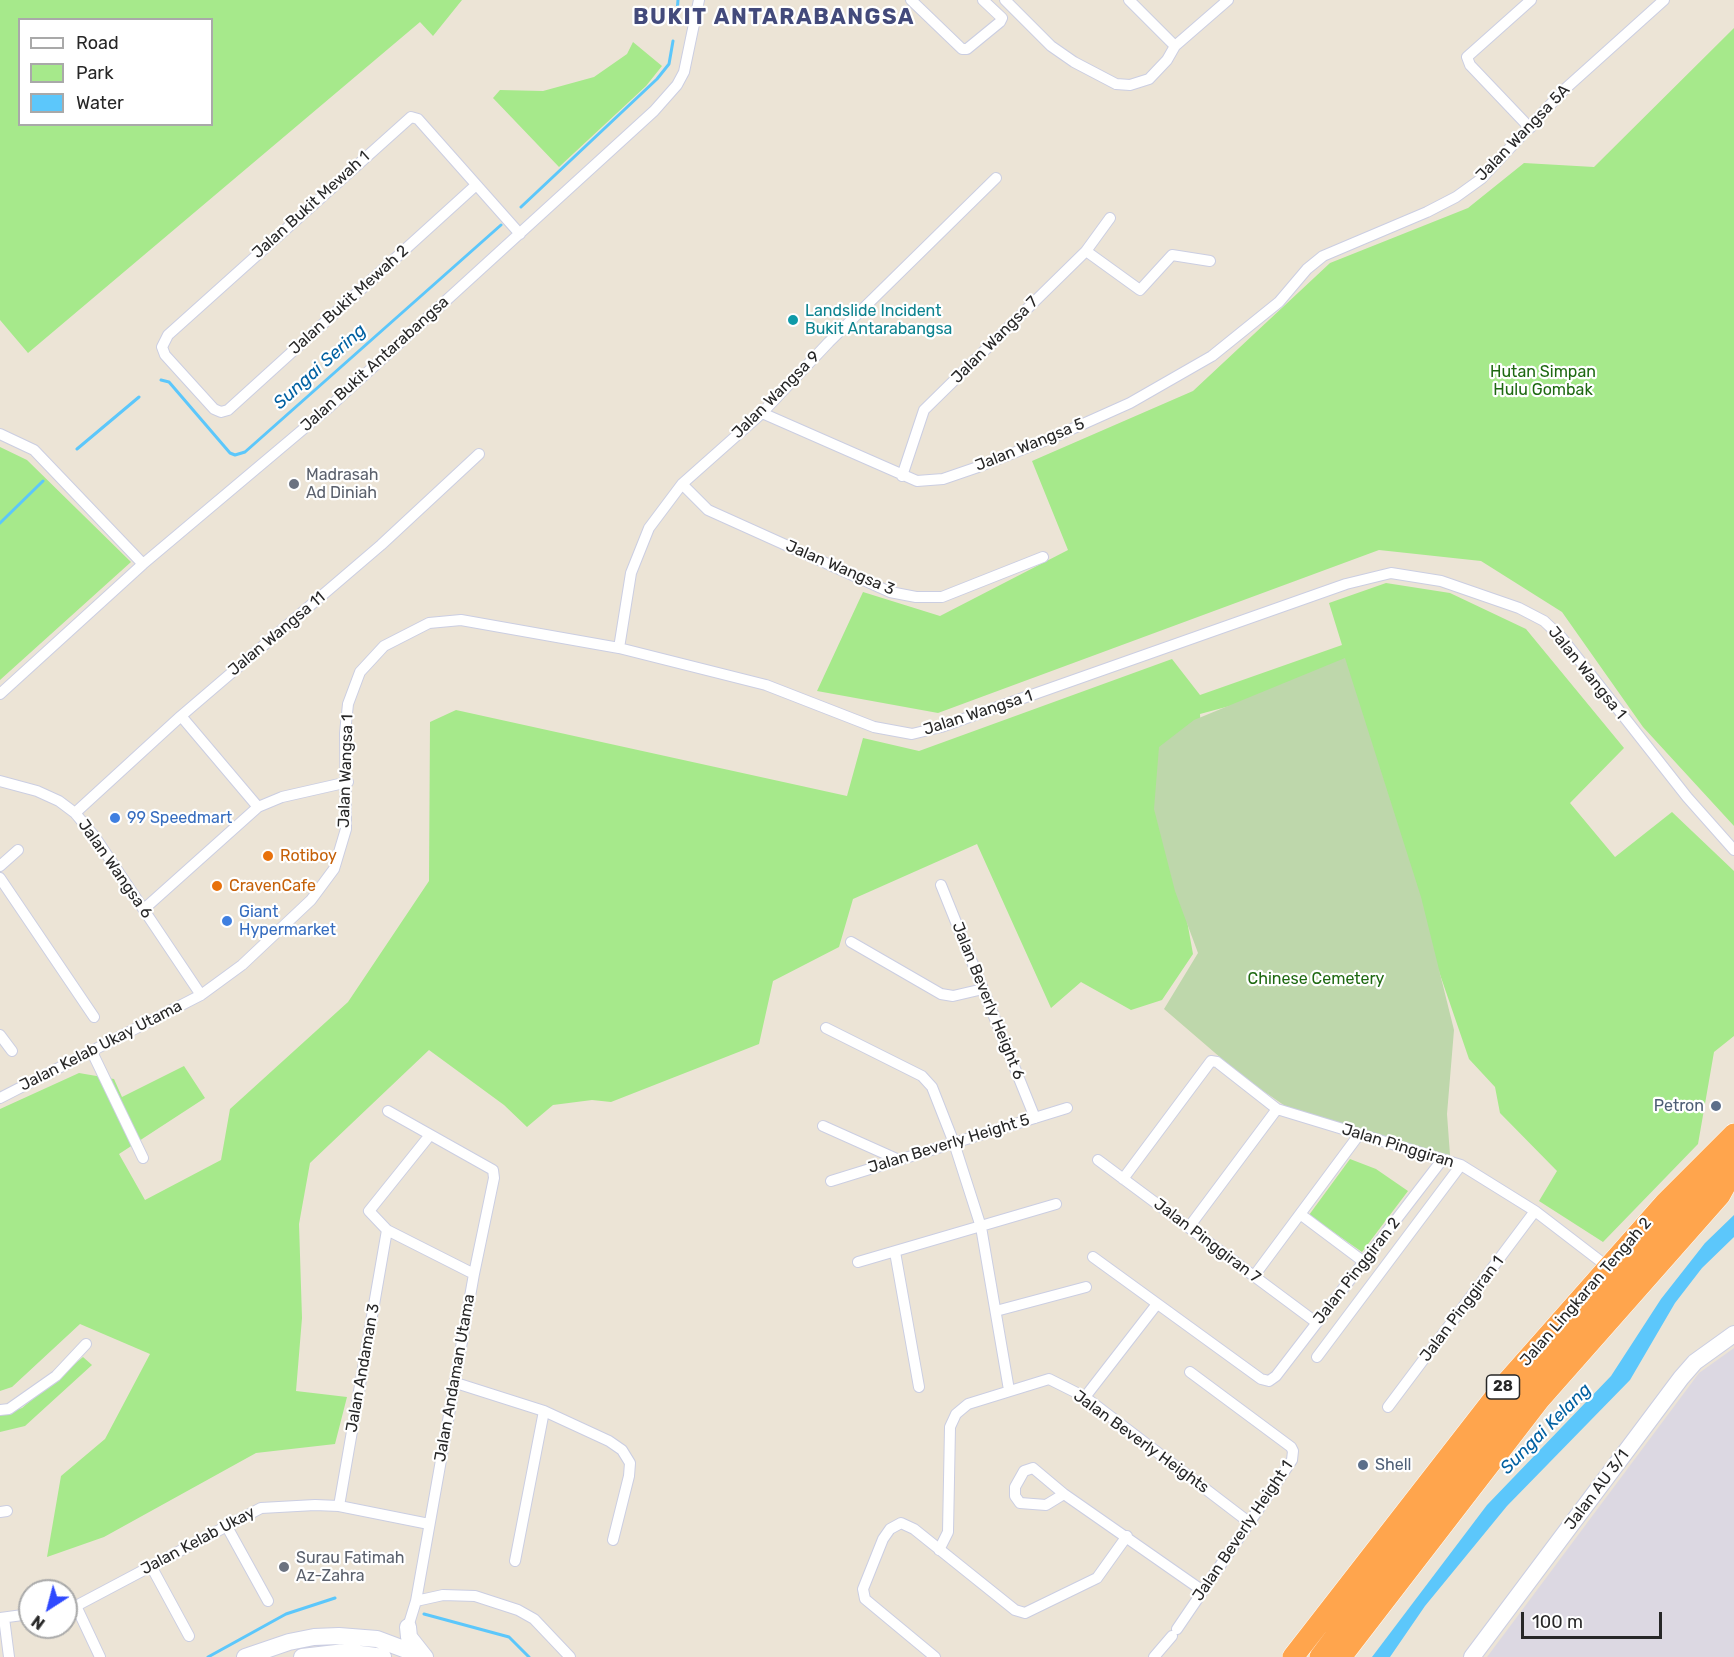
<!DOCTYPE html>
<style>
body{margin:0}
#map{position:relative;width:1734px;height:1657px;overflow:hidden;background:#ece4d6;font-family:Rubik,sans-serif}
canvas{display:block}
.legend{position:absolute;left:18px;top:18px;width:195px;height:108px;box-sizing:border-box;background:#fff;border:2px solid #a9a9a9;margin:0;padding:8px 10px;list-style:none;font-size:18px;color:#272727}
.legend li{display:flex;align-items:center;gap:12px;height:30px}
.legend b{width:30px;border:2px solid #a9a9a9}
.north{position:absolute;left:18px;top:1579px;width:60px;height:60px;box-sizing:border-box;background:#fff;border:2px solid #a9a9a9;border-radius:50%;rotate:216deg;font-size:16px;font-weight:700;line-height:24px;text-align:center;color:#272727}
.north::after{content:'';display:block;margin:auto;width:21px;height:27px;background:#2f49ff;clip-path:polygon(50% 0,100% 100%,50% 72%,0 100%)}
.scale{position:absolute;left:1521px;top:1612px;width:141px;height:27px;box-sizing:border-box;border:3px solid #272727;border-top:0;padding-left:8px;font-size:18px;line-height:21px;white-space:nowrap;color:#272727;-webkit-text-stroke:4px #fff;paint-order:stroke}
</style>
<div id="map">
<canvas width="1734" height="1657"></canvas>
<ul class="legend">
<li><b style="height:8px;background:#fff"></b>Road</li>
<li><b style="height:16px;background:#a6e98b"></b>Park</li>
<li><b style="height:16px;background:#5cc7fb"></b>Water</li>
</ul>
<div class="north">N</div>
<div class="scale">100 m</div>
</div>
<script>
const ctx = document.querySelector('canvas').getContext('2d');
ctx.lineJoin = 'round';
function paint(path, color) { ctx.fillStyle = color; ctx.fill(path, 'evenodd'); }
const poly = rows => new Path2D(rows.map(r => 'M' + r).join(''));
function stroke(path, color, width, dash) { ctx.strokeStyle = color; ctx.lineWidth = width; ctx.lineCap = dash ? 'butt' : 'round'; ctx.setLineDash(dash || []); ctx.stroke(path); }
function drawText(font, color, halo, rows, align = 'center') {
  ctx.font = font + ' Rubik,sans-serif'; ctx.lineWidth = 4.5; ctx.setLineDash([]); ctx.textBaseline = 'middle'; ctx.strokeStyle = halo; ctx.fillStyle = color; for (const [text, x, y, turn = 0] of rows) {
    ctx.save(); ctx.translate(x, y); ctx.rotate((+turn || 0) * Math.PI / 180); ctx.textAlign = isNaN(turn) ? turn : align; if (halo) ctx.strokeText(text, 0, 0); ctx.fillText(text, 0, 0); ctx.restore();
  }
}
paint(poly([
 [1734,1348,1734,1657,1487,1657,1699,1373]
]), '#dcd8e2');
paint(poly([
 [0,0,462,0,433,36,420,22,28,353,0,320],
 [20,20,212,20,212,124,20,124],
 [1734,28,1734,826,1643,727,1562,612,1481,561,1379,550,938,713,817,691,863,592,940,616,1068,550,1032,461,1193,391,1330,263,1468,208,1524,163,1594,167],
 [633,42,662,66,646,86,559,167,493,98,500,90,543,91,594,77,627,54],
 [0,447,27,460,131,562,0,680],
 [1386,583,1450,593,1526,629,1624,748,1570,803,1615,857,1672,812,1734,871,1734,1036,1714,1052,1698,1144,1603,1242,1539,1201,1557,1171,1500,1113,1495,1087,1469,1059,1410,887,1330,679,1200,714,1201,733,1175,854,1193,954,1162,1000,1131,1010,1081,982,1051,1008,977,844,853,899,839,947,773,981,759,1044,611,1102,592,1100,553,1105,527,1127,504,1105,429,1050,310,1163,299,1224,302,1318,296,1391,347,1397,335,1444,256,1453,104,1537,47,1557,61,1476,105,1439,150,1354,80,1324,12,1387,0,1391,0,1109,79,1073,114,1079,122,1097,184,1066,205,1098,119,1154,145,1200,221,1160,230,1109,348,1002,429,881,430,722,456,710,847,796,863,738,919,751,1172,659,1200,695,1342,645,1329,603],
 [1350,1159,1376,1169,1408,1191,1362,1252,1309,1215],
 [83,1357,92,1365,25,1426,0,1432,0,1415,22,1408]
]), '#a6e98b');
paint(poly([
 [1345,658,1421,897,1454,1030,1447,1114,1450,1155,1349,1130,1288,1108,1243,1077,1164,1009,1198,953,1175,891,1154,809,1159,747,1194,720]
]), '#bed7ab');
paint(poly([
 [1734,1215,1734,1237,1702,1268,1675,1303,1630,1380,1507,1506,1425,1606,1390,1657,1372,1657,1487,1505,1611,1376,1661,1299,1705,1243]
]), '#5cc7fb');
stroke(poly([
 [677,13,678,0],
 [521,207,657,79,669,64,673,41],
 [161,380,169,382,230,453,235,455,245,452,501,225],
 [77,449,139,397],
 [0,523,43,481],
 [424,1614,509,1637,529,1657],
 [208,1657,286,1614,335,1598]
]), '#5cc7fb', 3);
const street = poly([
 [911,0,962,49,967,49,1000,22,1002,18,983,0],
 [1005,0,1051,46,1074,62,1116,84,1130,85,1149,79,1167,60,1175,46,1228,0],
 [1129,0,1175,46],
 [1530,128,1470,65,1467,57,1531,0],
 [475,186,228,410,221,412,214,409,165,355,162,347,168,335,411,117,418,119,520,234],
 [1086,251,1140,290,1172,255,1210,261],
 [762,413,917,481,943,479,978,467,1054,437,1130,403,1212,356,1279,302,1307,269,1323,256,1427,212,1456,197,1481,179,1565,89,1664,0],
 [0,434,34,450,143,564],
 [902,476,924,410,1086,251,1110,218],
 [682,484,708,510,890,592,916,597,942,597,1043,557],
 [619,648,631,573,649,528,682,484,762,413,829,342,996,178],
 [0,694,143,564,326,410,654,111,677,85,684,72,699,0],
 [181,716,258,807],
 [0,781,37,791,59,801,75,813,95,837,201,995],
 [75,813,181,716,381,545,479,454],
 [0,866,18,850],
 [0,878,94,1017],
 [941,885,1035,1118],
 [144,909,258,807,282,797,348,782],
 [851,942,941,994,953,996,983,989],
 [826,1028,922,1076,932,1087,954,1143,981,1227,1009,1390],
 [0,1035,12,1051],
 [92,1052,143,1158],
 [0,1098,201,995,242,965,311,900,334,869,346,829,345,733,348,704,360,672,384,646,429,623,461,620,619,648,766,685,874,727,912,734,941,727,1346,584,1391,573,1441,581,1519,608,1544,621,1562,638,1687,797,1734,850],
 [388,1111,493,1170,494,1178,474,1274,416,1601,408,1627],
 [823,1126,899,1160],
 [430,1135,369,1211,387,1230,474,1274],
 [1098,1160,1317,1323],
 [1123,1179,1211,1061,1217,1062,1277,1109,1461,1165,1535,1211,1608,1267],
 [831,1181,1067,1108],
 [1300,1214,1364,1262],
 [1189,1227,1277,1109],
 [895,1252,919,1387],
 [1093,1257,1261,1379,1269,1381,1276,1376,1442,1160],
 [858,1262,1056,1204],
 [1254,1276,1358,1136],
 [996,1311,1086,1287],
 [1317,1357,1461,1165],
 [456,1383,544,1411,609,1441,622,1450,630,1463,629,1476,613,1540],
 [1085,1397,1157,1304],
 [1388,1407,1535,1211],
 [0,1410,9,1409,56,1376,86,1344],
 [1064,1494,1046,1505,1020,1503,1015,1496,1015,1487,1024,1471,1033,1468,1064,1494,1203,1591],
 [339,1506,387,1230],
 [0,1512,7,1511],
 [226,1525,268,1601],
 [939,1550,948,1532,950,1427,956,1414,968,1404,1049,1379,1085,1397,1250,1523],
 [515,1561,544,1411],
 [151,1566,189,1636],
 [416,1601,443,1595,475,1596,518,1610,534,1619,570,1657],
 [76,1606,100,1657],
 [66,1608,76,1606,261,1508,315,1505,339,1506,429,1524],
 [0,1618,30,1614],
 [4,1618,9,1657],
 [1177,1629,1292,1460,1293,1451,1291,1447,1190,1372],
 [935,1657,865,1599,863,1589,883,1539,890,1529,901,1523,914,1529,1015,1610,1025,1613,1097,1578,1127,1536],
 [1154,1657,1172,1636]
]);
const secondary = poly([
 [408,1627,409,1637,424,1656],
 [245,1657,289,1642,314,1637,339,1636,377,1639,425,1657],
 [302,1657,345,1652,383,1657],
 [1472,1657,1681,1378,1695,1362,1734,1334]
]);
const highway = poly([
 [1293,1657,1506,1383,1665,1203,1734,1134],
 [1320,1657,1520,1392,1679,1213,1734,1157],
 [1341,1657,1539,1400,1720,1195,1731,1175,1731,1163]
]);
stroke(street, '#cbcee2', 12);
stroke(secondary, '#cbcee2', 18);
stroke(highway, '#fff', 22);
stroke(street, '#fff', 10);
stroke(secondary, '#fff', 16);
stroke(highway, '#ffa54d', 21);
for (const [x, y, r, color] of [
 [793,320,6,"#0f9aa8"],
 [294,484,6,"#6b7280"],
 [115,818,6,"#3f7fe0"],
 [268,856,6,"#e8710a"],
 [217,886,6,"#e8710a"],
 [227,921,6,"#3f7fe0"],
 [1716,1106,6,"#5c6f8a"],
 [1363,1465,6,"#5c6f8a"],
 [284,1567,6,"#6b7280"]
]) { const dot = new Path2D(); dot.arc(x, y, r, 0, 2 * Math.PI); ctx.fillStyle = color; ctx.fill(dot); stroke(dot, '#fff', 2); }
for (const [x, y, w] of [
 [1503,1387,33]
]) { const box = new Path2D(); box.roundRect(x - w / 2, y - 12, w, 24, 4.5); ctx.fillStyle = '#fff'; ctx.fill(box); stroke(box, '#272727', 1.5); }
drawText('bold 15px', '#272727', null, [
 ["28",1503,1387]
]);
drawText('16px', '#272727', '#fff', [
 ["Jalan Wangsa 5A",1523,133,-46],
 ["Jalan Bukit Mewah 1",311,205,-42],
 ["Jalan Bukit Mewah 2",349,300,-42],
 ["Jalan Wangsa 7",995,340,-45],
 ["Jalan Bukit Antarabangsa",375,364,-42],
 ["Jalan Wangsa 9",776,395,-45],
 ["Jalan Wangsa 5",1030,445,-22],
 ["Jalan Wangsa 3",840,568,23],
 ["Jalan Wangsa 11",277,634,-40],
 ["Jalan Wangsa 1",1587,673,51],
 ["Jalan Wangsa 1",978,713,-18],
 ["Jalan Wangsa 1",346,771,-88],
 ["Jalan Wangsa 6",115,869,55],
 ["Jalan Beverly Height 6",988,1001,68],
 ["Jalan Kelab Ukay Utama",101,1046,-27],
 ["Jalan Beverly Height 5",949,1144,-17],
 ["Jalan Pinggiran",1398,1146,17],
 ["Jalan Pinggiran 7",1207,1241,37],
 ["Jalan Pinggiran 2",1357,1271,-52],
 ["Jalan Lingkaran Tengah 2",1586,1292,-49],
 ["Jalan Pinggiran 1",1462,1309,-53],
 ["Jalan Andaman 3",363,1368,-80],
 ["Jalan Andaman Utama",455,1378,-80],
 ["Jalan Beverly Heights",1141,1442,36],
 ["Jalan AU 3/1",1597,1490,-53],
 ["Jalan Beverly Height 1",1243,1531,-56],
 ["Jalan Kelab Ukay",198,1541,-28]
]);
drawText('16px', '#0d838f', '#fff', [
 ["Landslide Incident",805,311],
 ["Bukit Antarabangsa",805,329]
], 'left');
drawText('16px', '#1e6911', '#fff', [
 ["Hutan Simpan",1543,372],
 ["Hulu Gombak",1543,390],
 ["Chinese Cemetery",1316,979]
]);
drawText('16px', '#5b616d', '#fff', [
 ["Madrasah",306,475],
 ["Ad Diniah",306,493],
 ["Surau Fatimah",296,1558],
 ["Az-Zahra",296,1576]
], 'left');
drawText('16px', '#366cbe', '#fff', [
 ["99 Speedmart",127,818],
 ["Giant",239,912],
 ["Hypermarket",239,930]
], 'left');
drawText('16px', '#c56008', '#fff', [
 ["Rotiboy",280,856],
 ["CravenCafe",229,886]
], 'left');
drawText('16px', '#4e5e75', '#fff', [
 ["Petron",1704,1106],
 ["Shell",1375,1465,"left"]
], 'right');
drawText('italic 18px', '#0060a1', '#fff', [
 ["Sungai Sering",320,367,-42],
 ["Sungai Kelang",1546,1429,-45]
]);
ctx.letterSpacing = '1.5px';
drawText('bold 22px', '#434a7b', '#fff', [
 ["BUKIT ANTARABANGSA",774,18]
]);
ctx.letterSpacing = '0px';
</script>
